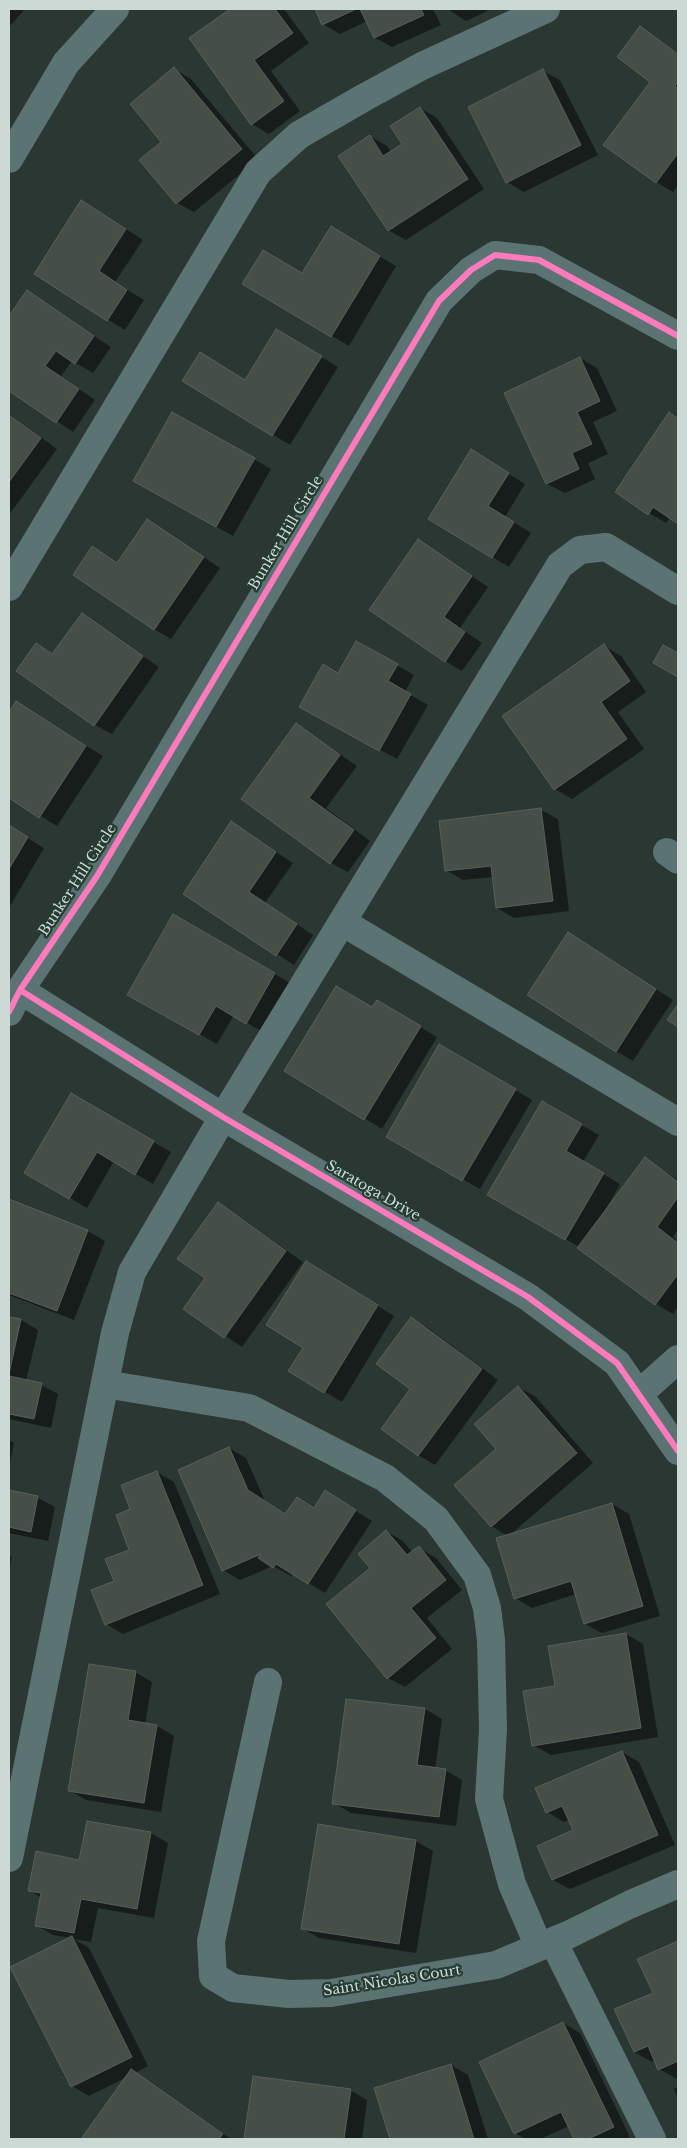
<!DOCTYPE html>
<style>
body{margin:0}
#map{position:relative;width:687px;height:2148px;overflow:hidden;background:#2b3732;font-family:"Libre Baskerville",serif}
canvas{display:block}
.frame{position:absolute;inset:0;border:10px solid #ccd9d4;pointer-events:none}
</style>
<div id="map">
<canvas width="687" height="2148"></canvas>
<div class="frame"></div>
</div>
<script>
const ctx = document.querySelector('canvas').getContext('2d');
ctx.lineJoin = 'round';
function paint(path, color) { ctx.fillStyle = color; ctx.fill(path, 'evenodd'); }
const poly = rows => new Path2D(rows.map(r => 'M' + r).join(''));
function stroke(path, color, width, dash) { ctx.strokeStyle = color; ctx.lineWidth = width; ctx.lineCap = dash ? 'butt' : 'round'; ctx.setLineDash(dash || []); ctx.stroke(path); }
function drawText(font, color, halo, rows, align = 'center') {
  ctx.font = font + ' "Libre Baskerville",serif'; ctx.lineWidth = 4.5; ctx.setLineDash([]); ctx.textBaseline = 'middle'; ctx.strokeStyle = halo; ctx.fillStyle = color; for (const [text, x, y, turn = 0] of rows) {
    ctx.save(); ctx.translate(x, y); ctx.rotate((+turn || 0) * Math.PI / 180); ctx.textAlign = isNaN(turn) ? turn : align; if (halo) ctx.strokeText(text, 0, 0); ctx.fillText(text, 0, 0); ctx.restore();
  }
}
paint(poly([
 [9,9,25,9,9,27],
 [232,9,284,9,309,43,271,71,300,111,269,134,252,124,190,39],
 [316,9,433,9,441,25,392,47,375,38,367,21,340,34,323,24],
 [448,9,492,9,466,21],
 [641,27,678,53,678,185,673,192,656,182,652,82],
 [174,69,191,79,258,159,194,212,177,203,163,142],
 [543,71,560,80,598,155,524,192,507,182],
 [420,108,437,118,484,189,406,240,388,230,370,136,387,146,391,152,403,144],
 [98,211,143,240,115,282,144,300,125,330,35,274],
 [331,228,396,266,349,346,332,336],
 [28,292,111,347,93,373,72,361,61,376,95,400,73,432,9,389,9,319],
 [293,340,338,367,290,445,184,381,245,381],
 [580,358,597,368,617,411,593,422,608,454,588,463,595,479,565,493,547,484,505,393],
 [173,413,271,469,233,536,151,491],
 [9,414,57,449,9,515],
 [669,414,678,419,678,522,670,517,666,523,649,513],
 [488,461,525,484,505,517,531,533,509,567,430,519],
 [148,520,220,568,171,639,154,629,93,548,118,564],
 [435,551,488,587,460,628,482,643,462,671,445,661],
 [82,615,159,667,112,734,95,725,36,644,54,655],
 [356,642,414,675,405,692,428,705,397,759,318,716],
 [604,646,621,656,646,692,618,712,644,749,572,799,555,789],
 [16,703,103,756,57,826,9,797,9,715],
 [296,725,357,766,326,808,370,841,348,872,331,863,243,799],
 [541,810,558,819,569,911,514,918,497,908,493,877,463,880,446,870],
 [232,823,293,863,265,903,313,935,294,965,184,894],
 [9,827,44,848,9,908],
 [174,916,292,984,264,1033,234,1015,217,1044,129,994],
 [585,943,673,1000,633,1061,616,1051],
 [373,1009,394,1011,437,1037,382,1129,286,1071],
 [440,1046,532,1100,480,1189,387,1136],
 [71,1095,171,1152,153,1184,114,1161,87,1208,26,1172],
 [543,1103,599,1135,583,1162,620,1184,607,1207,609,1208,645,1159,678,1180,678,1230,673,1237,678,1241,678,1306,673,1314,656,1304,579,1247,489,1194],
 [9,1201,88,1231,105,1241,74,1320,9,1295],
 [218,1204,235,1214,303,1262,242,1347,185,1309,207,1278],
 [323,1272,394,1316,342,1402,325,1392,305,1348],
 [9,1318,21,1320,38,1330,26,1381,41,1385,58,1394,51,1428,9,1419],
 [411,1318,428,1328,498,1380,435,1465,418,1455,412,1389],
 [518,1387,536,1397,593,1463,510,1535,612,1504,629,1514,660,1616,602,1633,585,1624,576,1594,532,1608,515,1598,508,1536,491,1526],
 [9,1440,14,1443,9,1468],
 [229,1448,246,1458,265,1501,286,1515,342,1502,372,1521,325,1593,293,1574,291,1576,273,1566,240,1580,223,1570],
 [157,1472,174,1482,220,1594,123,1634,106,1624,116,1582,131,1550,132,1510],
 [9,1491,38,1498,55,1507,48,1541,9,1533],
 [386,1531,403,1541,413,1553,419,1548,436,1558,462,1590,427,1618,452,1649,405,1687,388,1678,372,1568],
 [9,1556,12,1557,9,1572],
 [626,1634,643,1644,658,1737,551,1755,533,1745],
 [135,1672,152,1682,145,1725,157,1726,174,1736,161,1812,86,1800,69,1790],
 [425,1709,442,1719,435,1769,445,1770,462,1780,456,1826,351,1813,334,1803],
 [622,1752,639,1762,675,1845,570,1889,553,1880,539,1846,574,1831,569,1819,564,1822,547,1812],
 [151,1833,168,1843,154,1918,98,1908,91,1942,74,1939,89,1948,148,2066,135,2073,231,2139,83,2139,127,2077,89,2096,72,2086,71,1938,53,1935,36,1925,41,1897,30,1891,80,1861],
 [416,1841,433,1851,416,1953,319,1938,302,1928],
 [678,1942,678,2078,677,2079,659,2069,655,2060,652,2062,634,2052,654,1993,639,1959],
 [563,2023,580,2033,630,2137,625,2139,575,2139,569,2126,540,2139,525,2139,515,2133],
 [451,2065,468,2075,488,2139,391,2139,376,2088],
 [254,2077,350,2090,367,2100,362,2139,246,2139],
 [678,2087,678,2099,674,2089]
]), '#0007');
const building = poly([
 [230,9,275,9,293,33,254,60,284,101,251,125,189,38,230,9],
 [315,9,356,9,322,25,315,9],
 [360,9,421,9,424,15,374,38,360,9],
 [640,26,678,54,678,81,675,86,678,89,678,153,656,183,603,145,650,82,617,57,640,26],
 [174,67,242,149,176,204,139,160,161,142,130,104,174,67],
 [543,69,581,145,506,183,468,107,543,69],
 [420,107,468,179,388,231,338,156,370,135,383,156,402,144,390,126,420,107],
 [81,200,126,229,99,271,127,290,107,321,34,274,81,200],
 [331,226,380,256,331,337,242,284,263,250,302,273,331,226],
 [27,290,94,336,75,364,56,351,45,366,79,389,56,423,9,391,9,316,27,290],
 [276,329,322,356,272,436,182,381,200,352,245,380,276,329],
 [580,357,600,401,577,412,592,444,572,453,579,469,546,484,504,393,580,357],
 [172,412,255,458,216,527,133,481,172,412],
 [669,412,678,419,678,524,653,507,648,515,615,492,669,412],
 [9,415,41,438,9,482,9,415],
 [471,449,509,473,488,506,514,522,492,558,428,519,471,449],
 [147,519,204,557,154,630,73,575,92,546,117,563,147,519],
 [418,539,472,576,444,617,465,632,445,662,369,610,418,539],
 [82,613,143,656,94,726,16,671,36,643,52,654,82,613],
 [356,641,398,664,388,681,411,694,379,751,299,707,323,664,338,673,356,641],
 [604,644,630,681,601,702,627,739,554,790,502,716,604,644],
 [663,645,678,653,678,677,653,663,663,645],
 [16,701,86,746,39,818,9,798,9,712,16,701],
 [296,723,340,755,309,798,354,830,330,864,241,799,296,723],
 [541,808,553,901,496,908,491,866,445,871,439,821,541,808],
 [231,821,276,852,249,892,297,924,276,956,183,894,231,821],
 [9,825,28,837,9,869,9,825],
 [173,914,275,973,246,1024,216,1006,199,1035,127,995,173,914],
 [568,932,656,989,616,1052,527,995,568,932],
 [336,986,372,1007,377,1000,421,1026,364,1120,284,1071,336,986],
 [678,1004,678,1027,667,1020,678,1004],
 [439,1044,516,1089,462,1181,386,1137,439,1044],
 [71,1093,154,1141,135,1175,97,1152,69,1199,24,1173,71,1093],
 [542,1101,582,1124,566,1151,604,1173,565,1240,487,1195,542,1101],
 [645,1157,678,1182,678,1197,657,1227,678,1243,678,1274,655,1305,577,1248,645,1157],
 [9,1199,88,1230,57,1311,9,1293,9,1199],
 [218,1202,286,1251,224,1338,183,1309,205,1278,177,1259,218,1202],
 [306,1261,378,1305,324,1393,288,1371,303,1348,266,1325,306,1261],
 [9,1317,21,1319,9,1374,9,1317],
 [411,1317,482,1369,418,1456,381,1429,410,1389,376,1364,411,1317],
 [9,1376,42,1383,34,1419,9,1414,9,1376],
 [518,1386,577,1453,491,1527,454,1485,496,1449,474,1424,518,1386],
 [229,1447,248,1490,285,1514,297,1497,314,1508,325,1490,356,1510,308,1584,276,1564,273,1568,258,1558,261,1554,222,1571,178,1470,229,1447],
 [157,1471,203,1585,105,1625,91,1590,114,1581,105,1559,129,1550,116,1515,130,1509,121,1485,157,1471],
 [9,1490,38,1496,31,1532,9,1527,9,1490],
 [612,1503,643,1606,584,1624,571,1581,514,1599,496,1538,612,1503],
 [386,1530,407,1555,419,1546,446,1580,411,1608,436,1638,387,1679,326,1604,370,1568,358,1554,386,1530],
 [626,1633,641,1728,532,1746,523,1691,555,1686,548,1646,626,1633],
 [89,1664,136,1671,128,1720,157,1725,144,1803,68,1791,89,1664],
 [346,1699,425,1708,417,1765,446,1769,439,1817,332,1804,346,1699],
 [622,1751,658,1835,552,1880,537,1846,573,1830,562,1806,546,1813,535,1788,622,1751],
 [87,1821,151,1832,137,1909,81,1899,74,1933,35,1926,41,1893,28,1891,36,1851,79,1860,87,1821],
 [318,1824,416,1840,399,1944,301,1929,318,1824],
 [72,1936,132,2057,71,2087,10,1967,72,1936],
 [678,1941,678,2061,658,2070,648,2046,634,2052,614,2009,653,1993,637,1959,678,1941],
 [563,2022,614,2127,588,2139,574,2139,561,2112,514,2134,479,2062,563,2022],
 [451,2064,474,2139,390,2139,374,2088,451,2064],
 [131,2069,223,2134,219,2139,81,2139,131,2069],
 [253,2076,351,2089,344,2139,244,2139,253,2076]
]);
paint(building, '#464e48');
stroke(building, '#58605b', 1);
stroke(poly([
 [9,159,66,63,115,9],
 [9,587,258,172,299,135,365,97,422,66,546,9],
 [667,852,678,860],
 [342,922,678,1122],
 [20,990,223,1117,528,1297,617,1363,678,1451],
 [9,1012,20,990,97,876,439,301,471,270,495,255,539,260,678,336],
 [105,1384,249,1408,385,1478,436,1519,477,1575,487,1608,491,1640,493,1729,489,1799,512,1884,539,1947],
 [640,1393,678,1359],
 [268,1682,211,1941,213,1976,233,1988,289,1994,331,1993,496,1965,568,1935,631,1904,678,1884],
 [9,1858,115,1333,132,1272,223,1117,560,565,580,550,606,547,678,591],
 [553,1941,652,2139]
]), '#5b7372', 28);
stroke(poly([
 [20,990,223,1117,528,1297,617,1363,678,1451],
 [9,1012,20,990,97,876,439,301,471,270,495,255,539,260,678,336]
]), '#fd7abc', 6);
drawText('14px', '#ccd9d4', '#263c33', [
 ["Bunker Hill Circle",286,533,-59],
 ["Bunker Hill Circle",78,880,-57],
 ["Saratoga Drive",373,1191,30],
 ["Saint Nicolas Court",392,1981,-9]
]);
</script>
